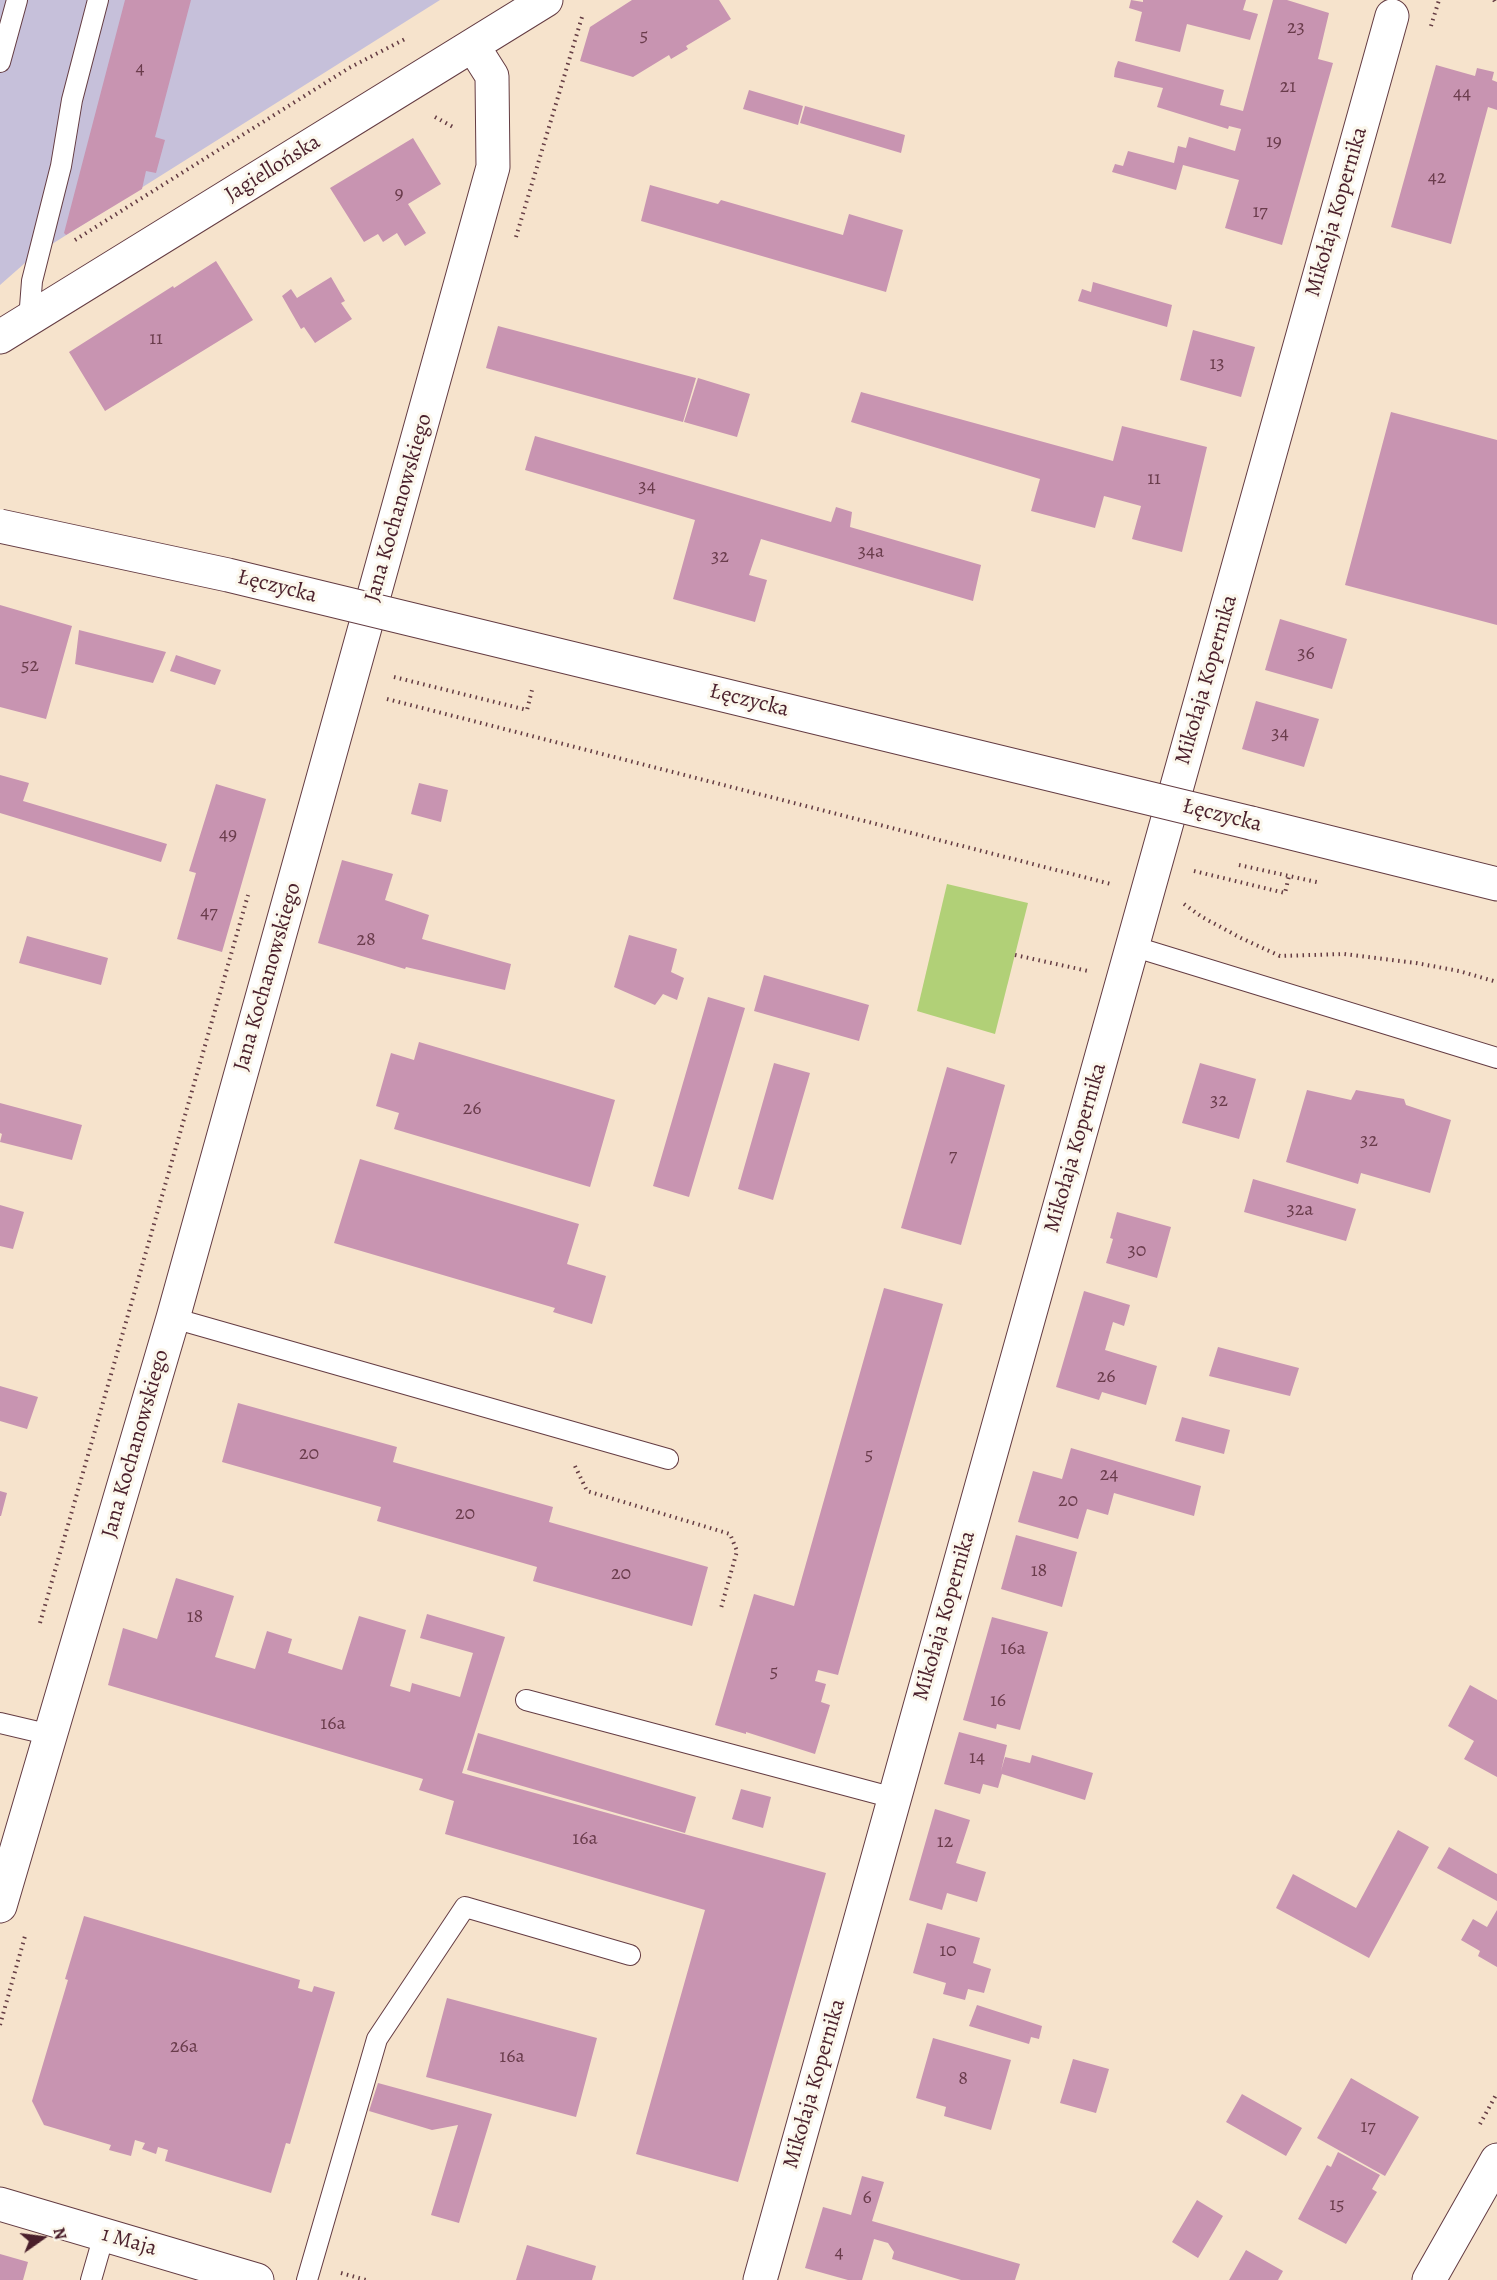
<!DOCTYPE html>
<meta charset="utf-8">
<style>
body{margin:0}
#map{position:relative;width:1497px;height:2280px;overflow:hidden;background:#f6e3cc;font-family:Alegreya,serif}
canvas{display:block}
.north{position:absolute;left:12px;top:2208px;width:60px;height:60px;-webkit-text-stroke:4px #fbf7ec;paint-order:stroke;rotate:76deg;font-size:16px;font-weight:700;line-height:24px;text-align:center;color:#4a1f2b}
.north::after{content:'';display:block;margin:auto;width:21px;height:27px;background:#4a1f2b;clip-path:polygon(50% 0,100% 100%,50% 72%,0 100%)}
</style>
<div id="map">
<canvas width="1497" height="2280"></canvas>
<div class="north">N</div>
</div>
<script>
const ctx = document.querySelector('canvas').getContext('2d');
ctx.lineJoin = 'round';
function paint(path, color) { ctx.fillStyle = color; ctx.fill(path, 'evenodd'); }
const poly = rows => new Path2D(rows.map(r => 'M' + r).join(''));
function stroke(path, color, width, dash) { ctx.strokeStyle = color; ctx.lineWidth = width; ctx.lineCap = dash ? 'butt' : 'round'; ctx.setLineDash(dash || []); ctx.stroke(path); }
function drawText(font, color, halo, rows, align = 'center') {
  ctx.font = font + ' Alegreya,serif'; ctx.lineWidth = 6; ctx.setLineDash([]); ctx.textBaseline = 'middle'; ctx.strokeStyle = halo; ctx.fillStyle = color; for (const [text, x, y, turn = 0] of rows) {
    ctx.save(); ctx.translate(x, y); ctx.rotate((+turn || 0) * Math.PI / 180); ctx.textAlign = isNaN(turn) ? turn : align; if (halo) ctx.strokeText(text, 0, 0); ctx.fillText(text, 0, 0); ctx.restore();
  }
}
paint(poly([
 [0,0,440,0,33,256,0,285]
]), '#c6c0da');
paint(poly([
 [947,884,1028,903,995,1034,917,1011]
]), '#b1d077');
paint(poly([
 [125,0,191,0,155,137,165,140,156,173,146,171,142,189,66,235,64,233],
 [632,0,719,0,731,19,686,46,688,49,671,59,669,55,633,77,580,61,590,27],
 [1131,0,1143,2,1143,0,1246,0,1243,10,1258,14,1250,40,1187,24,1180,52,1135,41,1142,12,1129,8],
 [1273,0,1287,0,1329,13,1318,59,1333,63,1282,245,1225,228,1239,180,1183,165,1176,190,1112,172,1115,164,1123,166,1128,151,1174,163,1178,146,1186,148,1189,137,1235,151,1241,129,1229,126,1228,129,1157,107,1163,88,1114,77,1115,69,1118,61,1224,90,1220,105,1243,111],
 [1436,65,1475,76,1477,68,1494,72,1492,80,1497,82,1497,110,1488,107,1451,244,1391,227],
 [749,90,803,106,798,125,743,109],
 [805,106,905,135,901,153,800,123],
 [413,138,441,184,408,204,426,233,405,246,397,233,383,242,378,234,364,242,330,188],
 [650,185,718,204,721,200,843,235,849,214,903,230,886,292,641,221],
 [216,261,253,320,105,411,69,352,173,286,174,288],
 [331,277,345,301,341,303,352,319,315,343,304,327,301,329,282,296,291,289,297,298],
 [1093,282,1172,305,1167,327,1078,301,1082,289,1091,292],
 [498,326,696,378,683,422,486,368],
 [1193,330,1255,347,1241,397,1180,380],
 [698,378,750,394,737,437,684,422],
 [861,392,1113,461,1122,426,1207,447,1182,552,1132,539,1141,506,1104,496,1095,528,1031,511,1040,479,851,422],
 [1391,412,1497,440,1497,625,1345,585],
 [535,436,831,522,836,507,852,512,850,527,981,565,973,601,761,539,749,575,767,580,755,622,673,599,695,520,525,470],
 [0,605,72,626,46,719,0,707],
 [1280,619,1347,639,1332,689,1265,670],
 [79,630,166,652,153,683,75,664],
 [176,655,221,670,215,685,170,671],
 [1256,701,1319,719,1304,767,1242,749],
 [0,775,29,783,23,801,167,844,161,862,0,813],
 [419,783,448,790,441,822,411,814],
 [216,784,266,799,222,952,177,939,196,873,189,871],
 [342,860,393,874,385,900,429,915,422,939,511,964,505,990,406,967,405,969,318,943],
 [629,935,677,949,671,972,684,978,677,1000,663,994,655,1005,614,987],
 [27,936,108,958,101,985,19,963],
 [764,975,869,1005,859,1041,754,1011],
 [708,997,745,1008,689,1197,653,1186],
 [419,1042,615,1100,590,1187,394,1129,399,1113,376,1106,391,1053,414,1060],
 [774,1063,810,1073,773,1200,738,1189],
 [1200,1063,1256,1079,1239,1139,1182,1123],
 [947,1067,1005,1085,961,1245,901,1228],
 [1307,1090,1351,1100,1356,1090,1404,1099,1406,1105,1451,1120,1430,1193,1361,1173,1358,1184,1286,1162],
 [0,1103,82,1125,72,1160,0,1142,2,1134,0,1133],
 [360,1159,579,1224,567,1264,606,1276,592,1324,553,1312,555,1308,334,1243],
 [1253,1179,1356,1209,1346,1241,1244,1212],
 [0,1205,24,1212,13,1249,0,1246],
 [1117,1212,1171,1227,1157,1278,1106,1263,1113,1239,1110,1238],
 [884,1288,943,1304,838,1675,818,1670,815,1681,826,1684,821,1702,830,1705,815,1754,746,1732,746,1734,715,1725,754,1594,794,1606],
 [1084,1291,1130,1305,1124,1326,1113,1322,1105,1350,1157,1366,1146,1405,1102,1392,1099,1400,1056,1387],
 [1218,1347,1299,1368,1290,1396,1209,1376],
 [0,1386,38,1397,27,1429,0,1421],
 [238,1403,397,1447,393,1462,553,1507,549,1522,708,1567,692,1626,533,1581,537,1567,377,1521,381,1507,222,1462],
 [1182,1417,1230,1430,1224,1454,1175,1441],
 [1071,1448,1201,1486,1194,1516,1114,1493,1108,1515,1087,1509,1078,1539,1018,1522,1033,1471,1062,1479],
 [0,1491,7,1493,1,1516,0,1516],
 [1016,1535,1077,1552,1062,1607,1001,1589],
 [176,1578,234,1596,215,1657,255,1669,267,1631,292,1639,288,1653,342,1670,359,1616,406,1630,390,1686,410,1692,412,1683,460,1697,473,1653,420,1638,427,1614,505,1637,462,1773,826,1873,738,2182,636,2154,705,1910,445,1834,454,1801,419,1790,423,1779,108,1685,123,1628,157,1639],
 [992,1617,1048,1632,1020,1730,997,1724,996,1729,963,1720],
 [1470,1685,1497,1700,1497,1777,1464,1759,1474,1741,1448,1726],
 [959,1732,1007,1745,1001,1771,1005,1757,1030,1763,1032,1755,1093,1773,1085,1800,1002,1774,998,1788,983,1784,980,1794,944,1784],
 [478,1733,696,1797,685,1833,467,1770],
 [741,1789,771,1797,763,1828,732,1819],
 [935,1809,970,1820,956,1863,986,1872,977,1902,947,1893,942,1910,909,1900],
 [1398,1830,1429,1847,1369,1958,1276,1908,1293,1874,1356,1908],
 [1449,1847,1497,1874,1497,1901,1437,1868],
 [1497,1910,1497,1967,1478,1956,1480,1951,1461,1940,1473,1919,1487,1927],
 [84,1916,300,1980,298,1988,312,1992,314,1986,335,1992,290,2144,286,2143,271,2193,165,2161,168,2150,158,2147,156,2154,142,2149,145,2143,135,2140,131,2156,109,2150,111,2145,44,2125,32,2101,68,1980,65,1979],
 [927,1923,980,1938,973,1963,991,1969,984,1993,968,1989,965,2000,943,1994,946,1983,913,1973],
 [447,1998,597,2038,576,2117,426,2077],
 [977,2005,1042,2026,1039,2039,1031,2037,1029,2044,969,2026],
 [933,2038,1011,2060,991,2130,944,2116,946,2107,916,2098],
 [1073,2059,1109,2069,1096,2113,1060,2103],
 [1351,2078,1419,2117,1385,2176,1317,2138],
 [378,2083,492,2114,459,2223,431,2215,458,2125,432,2130,369,2111],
 [1242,2094,1302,2128,1286,2156,1226,2122],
 [1338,2152,1380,2175,1372,2189,1377,2192,1346,2244,1298,2219,1327,2165,1331,2167],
 [862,2176,884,2182,872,2221,1020,2264,1015,2280,961,2280,892,2259,894,2252,888,2243,874,2239,862,2280,848,2280,805,2268,823,2207,851,2215],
 [1197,2200,1223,2216,1198,2258,1172,2242],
 [527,2245,596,2266,592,2280,516,2280],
 [1246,2250,1283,2271,1278,2280,1229,2280],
 [0,2254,28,2262,23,2280,0,2280]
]), '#c894b1');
const service = poly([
 [0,62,17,0],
 [29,320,32,281,61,166,72,100,98,0],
 [1132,946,1497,1058],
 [173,1318,668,1459],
 [526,1700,894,1798],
 [0,1723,51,1735],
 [91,2280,104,2235],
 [307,2280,377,2039,465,1907,630,1955]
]);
const minor = poly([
 [0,337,546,0],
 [0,1906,173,1318,493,167,492,76,473,46],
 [0,2204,257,2280],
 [760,2280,1392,16],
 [1429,2280,1497,2160]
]);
const tertiary = poly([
 [1251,823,1497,884]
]);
stroke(service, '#643c43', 22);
stroke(minor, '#643c43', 35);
stroke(tertiary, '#643c43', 35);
stroke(poly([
 [1494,0,1497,5],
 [1431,26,1439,0],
 [435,117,455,128],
 [516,237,582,17],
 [75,240,349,68,407,38],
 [394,677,527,710,532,690],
 [387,699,1111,884],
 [1239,865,1321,883],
 [1194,871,1285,893,1289,876],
 [1184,904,1202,917,1241,938,1280,956,1344,954,1416,963,1459,971,1497,982],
 [1015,955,1088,971],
 [575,1466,587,1491,730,1534,737,1551,721,1608],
 [40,1623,248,895],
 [0,2025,25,1936],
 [1480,2124,1497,2093],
 [341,2273,366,2280]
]), '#643c43', 4, [1.5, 4.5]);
stroke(service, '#fff', 20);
stroke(minor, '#fff', 33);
stroke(tertiary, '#fff', 33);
const tertiaryBridge = poly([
 [0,526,228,575,1251,823]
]);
stroke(tertiaryBridge, '#643c43', 35, []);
stroke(tertiaryBridge, '#fff', 33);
drawText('20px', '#6a3c4c', null, [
 ["23",1296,28],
 ["5",644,36],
 ["4",140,69],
 ["21",1288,87],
 ["44",1462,94],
 ["19",1274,142],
 ["42",1437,178],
 ["9",399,194],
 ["17",1260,212],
 ["11",156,339],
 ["13",1217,364],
 ["11",1154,479],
 ["34",647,487],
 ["34a",871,552],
 ["32",720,557],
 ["36",1306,654],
 ["52",30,666],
 ["34",1280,734],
 ["49",228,835],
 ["47",209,913],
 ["28",366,940],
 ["32",1219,1101],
 ["26",472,1109],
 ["32",1369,1141],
 ["7",953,1156],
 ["32a",1300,1210],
 ["30",1137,1251],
 ["26",1106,1377],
 ["20",309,1454],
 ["5",869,1455],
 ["24",1109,1475],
 ["20",1068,1501],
 ["20",465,1514],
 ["18",1039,1571],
 ["20",621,1574],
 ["18",195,1617],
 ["16a",1013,1649],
 ["5",774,1672],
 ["16",998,1701],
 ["16a",333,1724],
 ["14",977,1758],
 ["16a",585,1839],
 ["12",945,1842],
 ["10",948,1951],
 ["26a",184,2047],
 ["16a",512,2057],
 ["8",963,2079],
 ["17",1368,2127],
 ["6",867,2198],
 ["15",1337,2205],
 ["4",839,2253]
]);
drawText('22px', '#4a1f2b', '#fbf7ec', [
 ["Jagiellońska",273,169,-32],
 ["Mikołaja Kopernika",1337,212,-74],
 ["Jana Kochanowskiego",399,508,-74],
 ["Łęczycka",277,587,14],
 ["Mikołaja Kopernika",1207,680,-74],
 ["Łęczycka",749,701,14],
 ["Łęczycka",1222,816,14],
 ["Jana Kochanowskiego",268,977,-74],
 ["Mikołaja Kopernika",1076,1148,-74],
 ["Jana Kochanowskiego",136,1444,-74],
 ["Mikołaja Kopernika",945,1616,-74],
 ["Mikołaja Kopernika",815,2084,-74],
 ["1 Maja",129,2242,16]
]);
</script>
